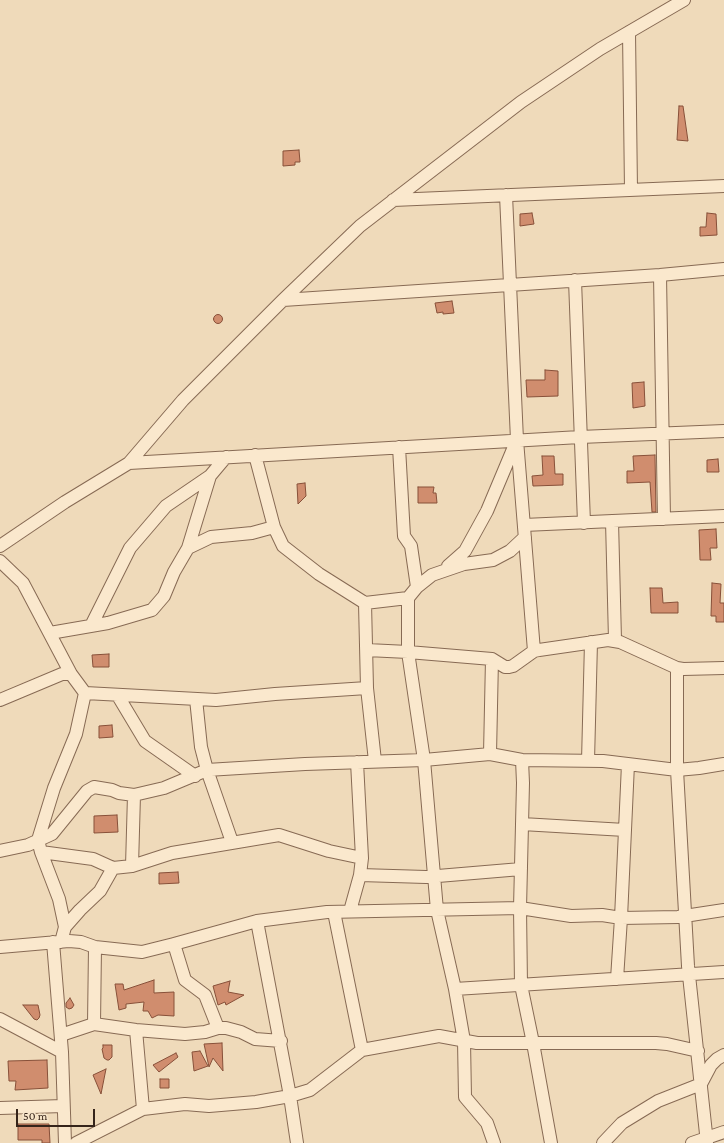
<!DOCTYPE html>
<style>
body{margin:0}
#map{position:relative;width:724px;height:1143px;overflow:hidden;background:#efdaba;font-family:"Crimson Pro",serif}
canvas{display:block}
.scale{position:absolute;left:16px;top:1109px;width:79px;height:18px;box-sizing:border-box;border:2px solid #35241a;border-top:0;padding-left:5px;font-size:12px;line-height:14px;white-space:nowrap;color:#35241a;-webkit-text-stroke:3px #f7e5ca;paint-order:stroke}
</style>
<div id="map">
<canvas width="724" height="1143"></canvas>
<div class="scale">50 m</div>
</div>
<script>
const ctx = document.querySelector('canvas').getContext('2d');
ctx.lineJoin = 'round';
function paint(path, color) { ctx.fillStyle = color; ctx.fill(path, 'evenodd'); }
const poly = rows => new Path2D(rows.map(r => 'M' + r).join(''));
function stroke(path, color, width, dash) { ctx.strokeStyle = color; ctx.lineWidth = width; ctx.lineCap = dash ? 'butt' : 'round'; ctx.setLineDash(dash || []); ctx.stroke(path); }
const building = poly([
 [679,106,683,106,688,141,677,140,679,106],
 [299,150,300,162,295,162,295,165,283,166,283,151,299,150],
 [532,213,534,224,520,226,520,214,532,213],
 [707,213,716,214,717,235,700,236,700,227,706,227,707,213],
 [452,301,454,313,443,314,443,312,437,313,435,303,452,301],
 '213.5 319a4.5 4.5 0 1 1 9 0a4.5 4.5 0 1 1-9 0Z',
 [545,370,558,371,558,396,527,397,526,380,545,380,545,370],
 [644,382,645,406,633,408,632,383,644,382],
 [655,455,656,512,652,512,650,482,627,483,627,471,634,471,633,456,655,455],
 [542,456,554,456,555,474,563,474,563,485,533,486,532,476,543,475,542,456],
 [718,459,719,472,707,472,707,460,718,459],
 [305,483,306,496,298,504,297,484,305,483],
 [418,487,434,487,433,493,436,493,437,503,418,503,418,487],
 [716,529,717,548,710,548,711,560,700,560,699,530,716,529],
 [712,583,721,584,720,603,724,603,724,622,716,622,716,616,711,616,712,583],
 [650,588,662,588,663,603,678,602,678,613,651,613,650,588],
 [109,654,109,667,93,667,92,655,109,654],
 [112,725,113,737,99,738,99,726,112,725],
 [117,815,118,832,94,833,94,816,117,815],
 [178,872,179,883,159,884,159,873,178,872],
 [154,980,154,993,174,992,174,1016,158,1015,152,1018,148,1011,143,1011,144,1002,126,1004,126,1008,119,1010,115,984,123,984,124,990,154,980],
 [230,981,228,992,244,995,226,1005,225,1002,218,1005,213,986,230,981],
 [70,998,74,1005,72,1008,69,1009,66,1007,66,1003,70,998],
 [23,1005,38,1005,40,1015,39,1018,37,1020,34,1019,23,1005],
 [222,1043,223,1071,213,1058,209,1067,204,1044,222,1043],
 [103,1045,112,1045,112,1057,109,1060,107,1060,104,1058,102,1049,103,1048,103,1045],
 [200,1051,208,1066,194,1071,192,1052,200,1051],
 [176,1053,178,1057,159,1072,153,1065,176,1053],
 [47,1060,48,1088,15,1090,16,1081,9,1081,8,1061,47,1060],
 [106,1069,101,1094,93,1075,106,1069],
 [160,1079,169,1079,169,1088,160,1088,160,1079],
 [18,1124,49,1124,50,1143,42,1143,42,1140,18,1140,18,1124]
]);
paint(building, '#d08d6e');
stroke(building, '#875039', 1);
const minor = poly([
 [629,32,631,190],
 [506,195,517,440,534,651],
 [393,200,724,186],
 [660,275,664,519],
 [575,280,584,523],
 [283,300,660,275,724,269],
 [399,447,404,536,411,546,417,587],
 [255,455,274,527,283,546,319,574,365,603,408,598,417,587,432,575,464,564,493,560,510,551,525,537],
 [129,463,580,437,724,431],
 [612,521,615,640],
 [524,525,724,516],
 [0,546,65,502,129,463,183,400,283,300,360,226,521,102,600,49,684,0],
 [188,548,210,476,226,457],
 [0,561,23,583,71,674,85,693,216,700,275,694,367,688],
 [448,566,465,551,487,511,516,442],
 [408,598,408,652,424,760,437,910,455,989,464,1041,465,1097,487,1123,494,1143],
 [365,603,367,688,375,761],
 [91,626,130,548,166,506,210,476],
 [50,633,108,623,152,610,164,596,174,572,188,548,211,537,252,533,274,527],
 [367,650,408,652,492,659,505,667,509,667,513,666,534,651,539,650,608,640,620,642,677,668,683,669,724,668],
 [677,668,677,770,688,966,707,1143],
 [118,696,145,741,195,776],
 [196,699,201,747,207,770,232,842],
 [0,700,62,674,71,674],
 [490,754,492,659],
 [522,760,523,783,520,908,521,985,533,1043,551,1143],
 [588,761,591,642],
 [522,824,625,830],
 [0,851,28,845,52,834,87,791,94,787,112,790,119,793,134,795,164,788,207,770,305,764,424,760,490,754,522,760,603,761,677,770,699,768,724,764],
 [41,852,93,859,113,868,132,866,172,853,279,835,329,851,362,858],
 [132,866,134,795],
 [360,875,426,877,521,869],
 [350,911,360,875,362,858,357,762],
 [334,912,362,1050],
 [257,921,290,1096,297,1143],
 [65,927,80,910,100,891,113,868],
 [53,942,62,1052,65,1143],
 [61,942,65,927,59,899,41,852,38,840,54,788,76,734,85,693],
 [174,944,185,980,205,995,218,1028],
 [0,947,69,941,81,942,95,947,142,952,174,944,257,921,327,912,520,908,571,916,602,915,621,918,678,917,724,910],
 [617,979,621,918,628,764],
 [455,989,724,972],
 [0,1019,62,1052],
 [94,1024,95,947],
 [136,1030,143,1109],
 [61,1035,94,1024,136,1030,185,1034,205,1032,218,1028,226,1028,241,1032,255,1039,281,1041],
 [0,1108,63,1106],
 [76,1143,143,1109,185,1104,209,1106,256,1102,290,1096,310,1090,362,1050,439,1036,477,1043,656,1043,667,1044,698,1051],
 [603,1143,622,1123,658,1101,701,1084,711,1065,717,1059,724,1055],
 [692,1143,724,1132]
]);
stroke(minor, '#876a54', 14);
stroke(minor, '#fae8cd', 12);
</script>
